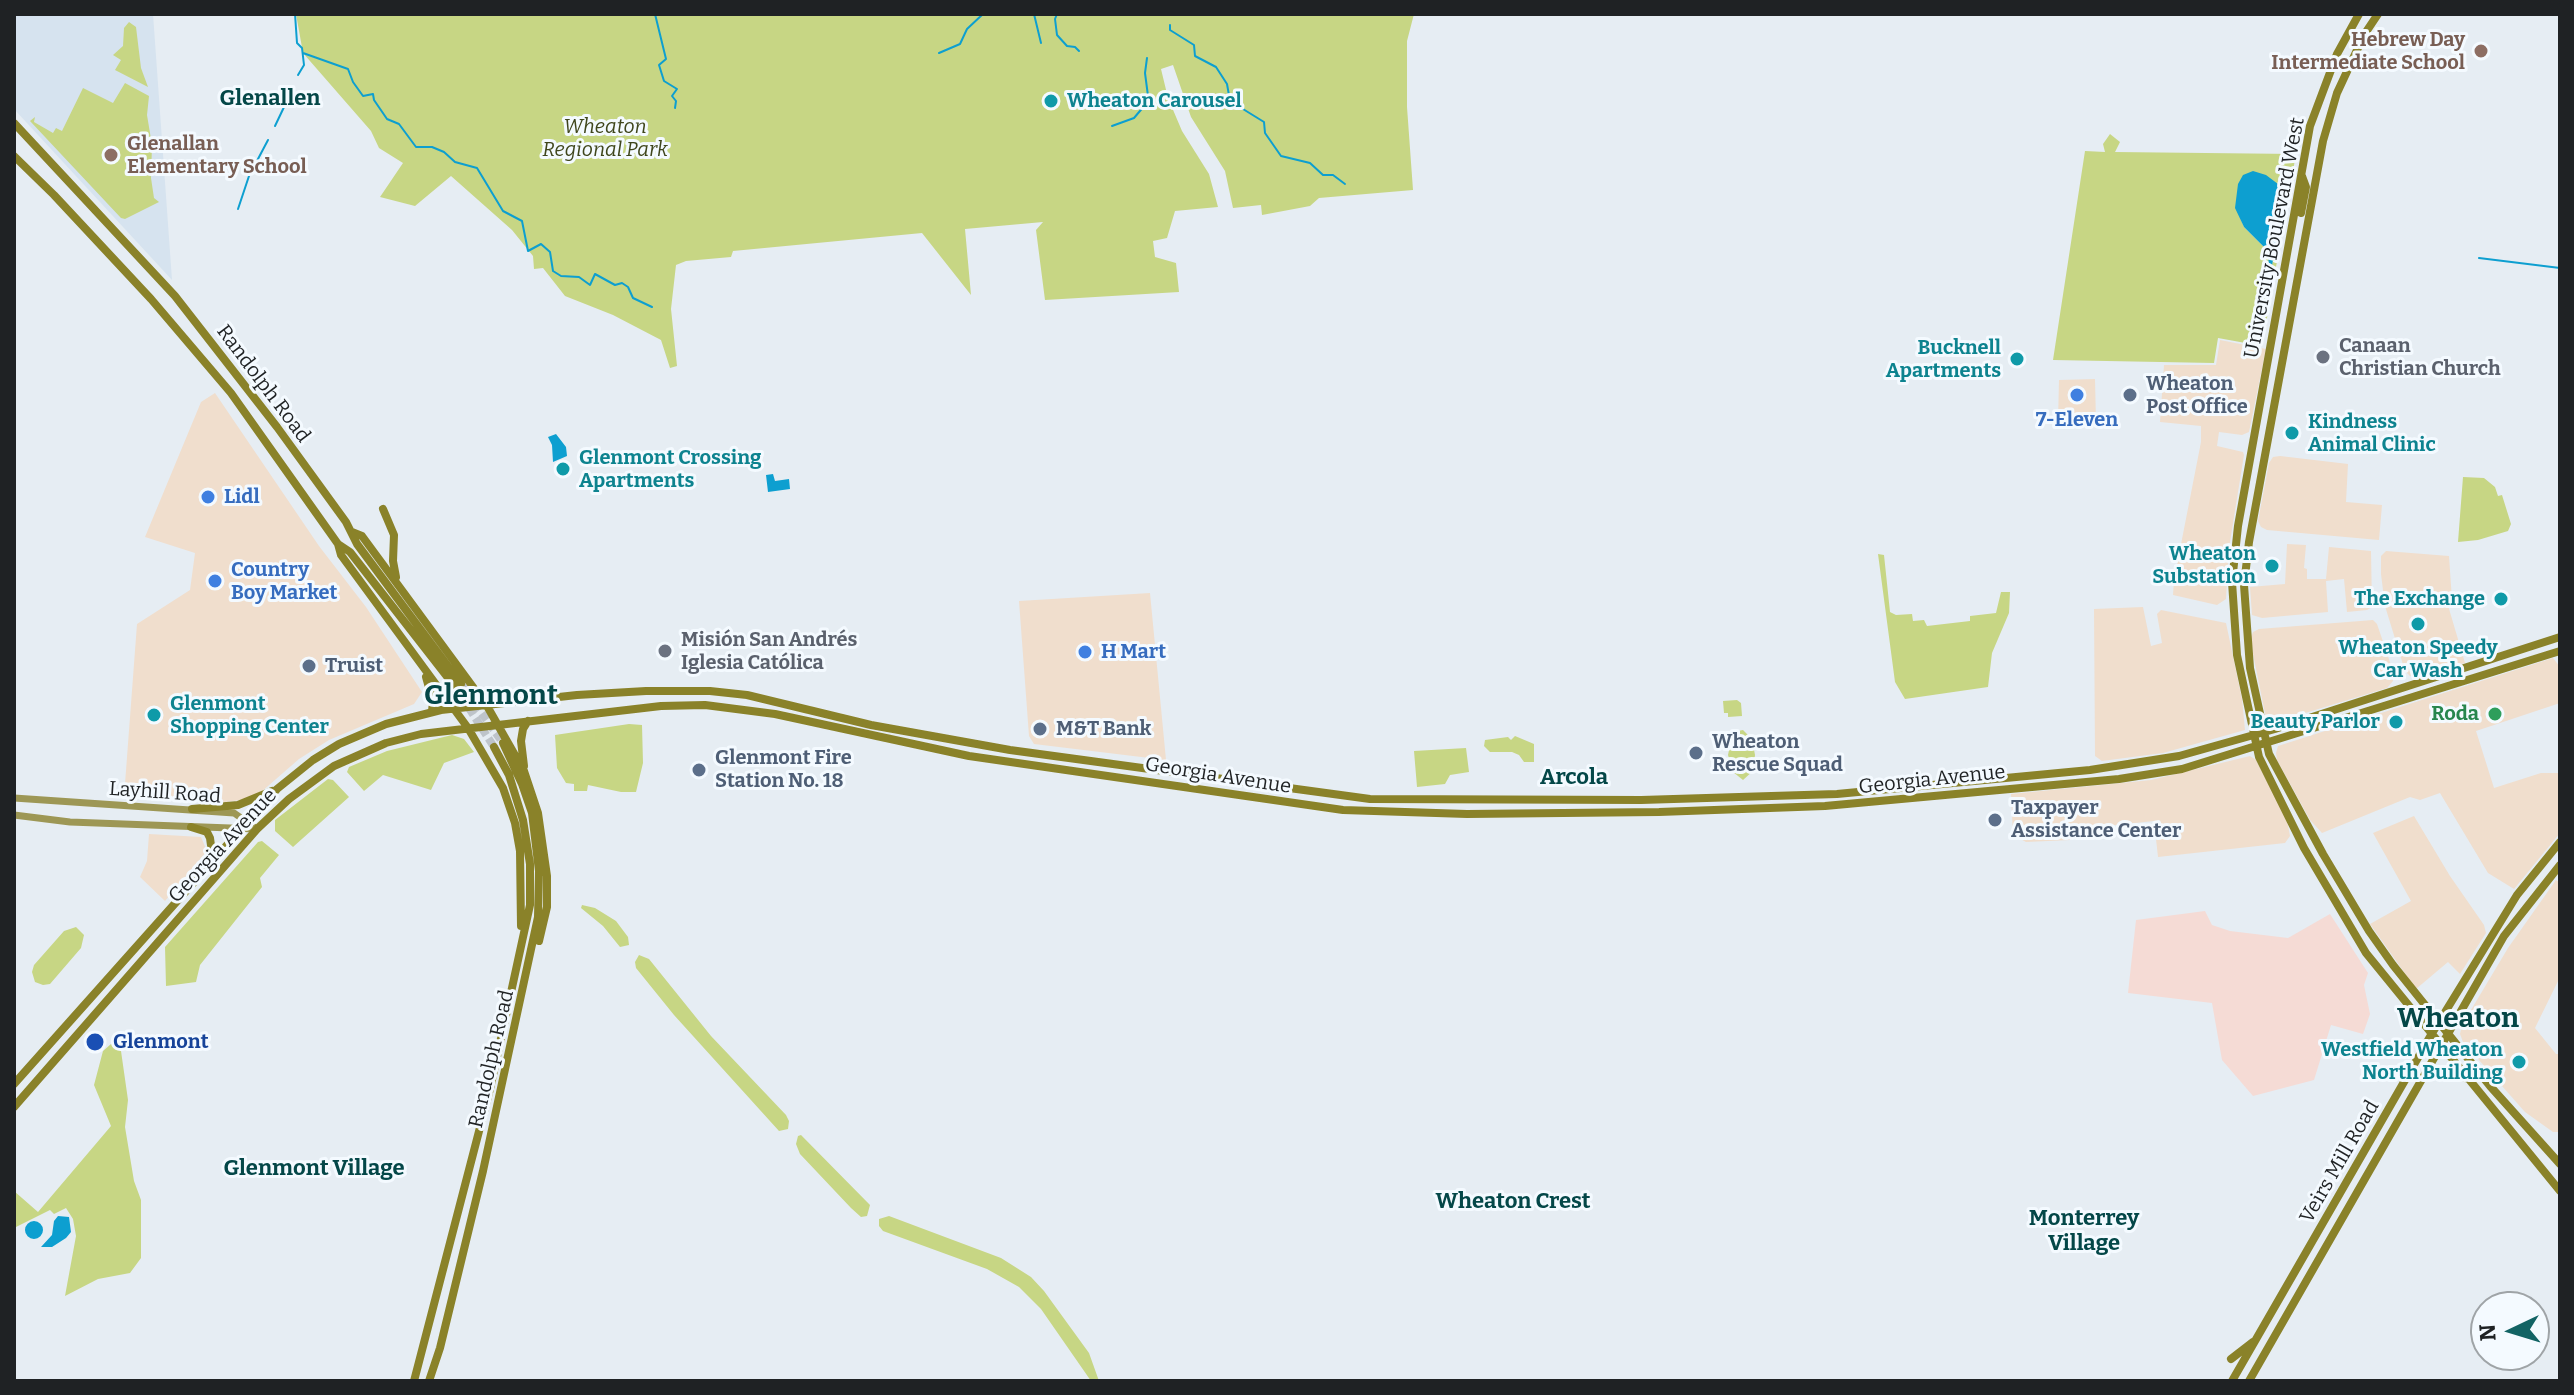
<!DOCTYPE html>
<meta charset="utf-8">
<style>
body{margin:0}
#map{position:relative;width:2574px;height:1395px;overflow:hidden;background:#e6edf3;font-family:Bitter,serif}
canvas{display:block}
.frame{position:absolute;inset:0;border:16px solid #1f2224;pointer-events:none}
.north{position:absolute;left:2470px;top:1291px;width:80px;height:80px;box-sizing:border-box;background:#f4faff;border:2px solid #9fa4a7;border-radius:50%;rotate:266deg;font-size:22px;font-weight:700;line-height:32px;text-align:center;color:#1f2224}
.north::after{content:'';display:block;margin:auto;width:28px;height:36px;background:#126364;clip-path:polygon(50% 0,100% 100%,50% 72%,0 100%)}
</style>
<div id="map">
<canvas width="2574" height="1395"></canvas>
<div class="frame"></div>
<div class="north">N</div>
</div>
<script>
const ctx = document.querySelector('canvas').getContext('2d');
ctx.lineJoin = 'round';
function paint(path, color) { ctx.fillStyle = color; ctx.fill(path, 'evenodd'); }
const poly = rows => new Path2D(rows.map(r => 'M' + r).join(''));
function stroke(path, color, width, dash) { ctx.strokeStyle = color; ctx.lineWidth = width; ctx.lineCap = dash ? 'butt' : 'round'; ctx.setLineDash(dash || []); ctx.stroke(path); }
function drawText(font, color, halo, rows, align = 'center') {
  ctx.font = font + ' Bitter,serif'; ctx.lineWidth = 6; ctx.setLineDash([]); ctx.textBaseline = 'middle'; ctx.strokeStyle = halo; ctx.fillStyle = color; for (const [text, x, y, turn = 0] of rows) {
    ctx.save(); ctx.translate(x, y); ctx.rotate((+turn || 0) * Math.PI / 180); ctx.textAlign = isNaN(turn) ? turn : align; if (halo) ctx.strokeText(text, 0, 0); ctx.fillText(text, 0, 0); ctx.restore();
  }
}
paint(poly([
 [2220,340,2266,349,2249,432,2242,435,2219,432,2217,446,2243,452,2244,455,2229,548,2226,599,2217,605,2173,595,2174,580,2201,442,2201,426,2160,422,2164,365,2216,365],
 [2095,379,2096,422,2058,422,2059,380],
 [215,393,319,546,366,607,422,692,414,704,329,740,299,759,260,793,248,799,218,803,124,797,137,624,190,590,195,553,145,537,201,402],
 [2280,456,2348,464,2346,502,2382,505,2379,540,2267,530,2261,527,2258,521,2269,463,2273,457],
 [2287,544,2306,545,2304,568,2307,569,2307,579,2326,579,2329,547,2371,551,2372,607,2367,610,2347,612,2344,579,2326,581,2328,612,2262,618,2252,615,2250,587,2285,584],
 [2386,551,2449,556,2452,600,2447,602,2465,663,2419,677,2410,676,2405,671,2385,606,2381,574,2381,556],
 [1150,593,1166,760,1034,744,1029,736,1019,601],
 [2143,607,2151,646,2162,643,2157,614,2161,610,2226,623,2242,699,2245,730,2163,753,2102,761,2095,756,2094,609],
 [2373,620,2377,624,2393,671,2393,681,2387,688,2276,722,2269,722,2266,718,2253,654,2251,637,2253,632,2259,629],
 [2553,658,2560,667,2560,703,2476,731,2494,788,2541,773,2560,773,2560,833,2514,889,2488,873,2440,793,2420,800,2410,797,2322,833,2310,820,2277,760,2276,753,2278,746],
 [2250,756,2256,760,2287,820,2290,836,2285,843,2158,857,2154,821,2070,830,2070,840,2026,842,2013,835,2011,794,2151,780],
 [2414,816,2450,876,2484,925,2486,933,2460,974,2448,962,2416,989,2370,924,2411,901,2373,833],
 [149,834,201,837,207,851,165,901,140,877,147,861],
 [2556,880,2560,883,2560,977,2535,1028,2556,1054,2560,1054,2560,1132,2553,1132,2525,1112,2463,1042,2460,1034,2462,1025,2508,948]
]), '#f0decd');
paint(poly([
 [2205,911,2212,925,2230,931,2288,938,2330,914,2368,973,2364,985,2370,1014,2363,1034,2331,1025,2314,1080,2253,1096,2222,1060,2212,1003,2128,993,2136,920]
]), '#f5dbd5');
paint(poly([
 [14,14,153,14,172,280,14,109]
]), '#d6e3ef');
paint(poly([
 [296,14,1414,14,1407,41,1407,107,1413,190,1319,198,1310,206,1262,215,1261,205,1233,208,1225,171,1191,117,1173,65,1161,69,1168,98,1182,131,1209,174,1218,207,1175,211,1167,238,1153,241,1155,257,1176,263,1179,292,1045,300,1036,230,1043,222,965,229,971,295,922,233,733,251,731,257,686,261,676,265,671,309,677,366,670,368,661,340,613,315,565,296,543,268,534,269,533,256,512,230,451,176,415,206,380,197,403,163,379,148,371,131,303,53],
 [129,22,136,27,141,68,148,87,115,70,121,60,113,55,123,46,124,28],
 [125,83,149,96,147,115,152,145,151,178,154,198,159,202,125,219,121,218,30,121,35,117,34,122,53,133,56,128,62,131,83,88,113,103],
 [2110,134,2120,142,2115,152,2296,154,2262,346,2218,338,2214,363,2053,360,2085,151,2105,152,2103,144],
 [2282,187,2277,212,2279,232,2269,230,2267,233,2276,240,2271,270,2268,251,2244,227,2239,215],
 [2463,477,2484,478,2495,487,2498,496,2502,495,2511,524,2508,531,2478,540,2458,542],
 [1878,554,1884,555,1890,612,1896,615,1912,614,1913,621,1924,620,1927,626,1970,621,1970,616,1996,613,2001,592,2010,592,2009,613,1992,653,1988,687,1905,699,1895,682],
 [1737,700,1741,703,1742,716,1728,717,1728,713,1724,713,1723,701],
 [629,724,642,725,643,763,636,792,621,792,588,785,587,791,574,791,574,784,566,783,557,768,555,735],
 [1743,730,1752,739,1755,755,1753,771,1743,780,1733,772,1728,755,1732,736,1738,731],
 [452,735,464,739,474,752,444,763,431,790,383,775,364,791,347,772,349,767,387,751],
 [1515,736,1534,744,1534,762,1524,762,1519,755,1512,752,1490,752,1484,746,1485,740,1508,737,1511,740],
 [1466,748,1469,772,1450,775,1445,784,1417,787,1414,751],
 [328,779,333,780,349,797,293,847,275,831,275,820],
 [262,841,279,855,260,878,262,887,200,965,196,982,166,986,165,947,258,842],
 [582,905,595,908,616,921,628,937,629,945,620,947,603,926,581,908],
 [76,927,84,935,81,948,50,984,43,985,35,982,32,972,34,965,64,931],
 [639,955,649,959,711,1036,786,1115,789,1121,788,1129,779,1131,674,1015,636,968,635,962],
 [119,1037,128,1100,125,1127,134,1181,141,1200,141,1258,130,1273,98,1279,65,1296,76,1236,73,1219,66,1208,54,1214,50,1210,14,1228,14,1191,38,1212,111,1126,94,1085,103,1051],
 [801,1135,870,1205,867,1216,861,1217,851,1208,800,1154,796,1144,798,1136],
 [889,1216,1001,1258,1031,1277,1044,1291,1089,1353,1099,1381,1091,1381,1041,1309,1019,1287,987,1269,883,1231,879,1226,879,1219]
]), '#c7d684');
paint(poly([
 [2253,171,2266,175,2282,187,2277,212,2279,232,2269,230,2268,233,2276,240,2272,266,2269,271,2268,251,2244,227,2235,208,2238,184,2243,175],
 [556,434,566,447,567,456,553,462,552,445,548,437],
 [773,474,775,481,789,479,790,489,768,492,766,475],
 [58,1216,69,1217,71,1232,66,1238,52,1247,41,1247,52,1235,54,1221],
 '25 1230a9 9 0 1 1 18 0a9 9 0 1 1-18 0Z'
]), '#0d9fd0');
stroke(poly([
 [295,14,297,43,302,48,304,65,298,75],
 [655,14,666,59,659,65,664,81,677,89,672,96,676,101,675,108],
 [1034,14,1041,43],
 [1057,14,1055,19,1057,35,1067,46,1075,47,1079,51],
 [1166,14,1167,15],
 [1170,25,1170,30,1194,45,1195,56,1216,67,1227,84,1230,101,1264,122,1265,133,1281,156,1310,163,1323,175,1333,175,1345,184],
 [303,53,348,69,353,82,363,96,373,94,374,100,387,119,399,124,416,147,432,147,444,152,455,162,477,168,503,211,522,221,528,251,541,244,550,252,553,271,561,276,579,277,590,285,595,274,615,285,622,283,628,287,633,298,652,307],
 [939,53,960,44,967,29,983,14],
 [275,126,285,105],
 [1112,126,1134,118,1145,105,1148,96,1145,73,1147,58],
 [238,209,249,176,268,140],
 [2479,258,2560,268]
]), '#0d9fd0', 2);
stroke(poly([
 [461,684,503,743],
 [456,688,494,747]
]), '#bec4ca', 8, [8, 4]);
stroke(poly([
 [14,798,234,813,257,829],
 [14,815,70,822,257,829]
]), '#9d9755', 7);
stroke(poly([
 [2359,14,2337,54,2310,126,2238,526,2232,582,2237,655,2259,757,2304,848,2366,953,2560,1191],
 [2378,14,2364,35,2337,93,2323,141,2249,542,2244,585,2250,668,2269,754,2323,854,2369,931,2393,965,2490,1086,2560,1164],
 [14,123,175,296,277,427,346,522,357,544,461,684],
 [14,156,54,195,151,299,231,393,338,544,350,552,456,688],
 [2301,213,2306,187,2302,176],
 [383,509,394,535,393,561,396,577],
 [352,532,362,536,487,706,524,771,538,813,547,876,547,907,539,941],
 [338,544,341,555,468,728,503,788,515,823,520,851,521,926],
 [426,677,433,702,432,711,429,713],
 [524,766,521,741,523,729,528,721],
 [192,809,238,805,272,791],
 [191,827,207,832,210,838,213,860],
 [2426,1077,2432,1072,2443,1070,2451,1071,2465,1078],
 [14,1084,277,789,313,760,339,744,386,724,441,710,577,695,646,691,710,691,747,695,871,725,1010,750,1370,799,1641,800,1837,794,2090,770,2179,756,2275,729,2560,637],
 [14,1107,257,829,289,799,334,766,386,743,421,734,661,706,705,705,775,714,969,756,1343,810,1467,814,1659,812,1825,806,2119,779,2182,769,2560,651],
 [2231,1359,2253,1342],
 [414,1381,490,1089,530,905,530,864,523,820,509,775,494,747],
 [429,1381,440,1348,483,1171,538,917,539,871,532,813,522,784,503,743],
 [2232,1381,2431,1035,2517,895,2560,842],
 [2249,1381,2504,936,2560,865]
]), '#8a8229', 8);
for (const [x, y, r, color] of [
 [2481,51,8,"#8d6e63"],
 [1051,101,8,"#0f9aa8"],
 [111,155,8,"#8d6e63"],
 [2323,357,8,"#6b7280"],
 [2017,359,8,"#0f9aa8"],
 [2077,395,8,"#3f7fe0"],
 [2130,395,8,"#5c6f8a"],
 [2292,433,8,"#0f9aa8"],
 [563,469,8,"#0f9aa8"],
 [208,497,8,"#3f7fe0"],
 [2272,566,8,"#0f9aa8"],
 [215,581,8,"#3f7fe0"],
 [2501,599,8,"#0f9aa8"],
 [2418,624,8,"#0f9aa8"],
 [665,651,8,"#6b7280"],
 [1085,652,8,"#3f7fe0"],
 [309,666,8,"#5c6f8a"],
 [2495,714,8,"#2e9e5b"],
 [154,715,8,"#0f9aa8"],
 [2396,722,8,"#0f9aa8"],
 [1040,729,8,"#5c6f8a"],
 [1696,753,8,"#5c6f8a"],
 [699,770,8,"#5c6f8a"],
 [1995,820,8,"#5c6f8a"],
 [95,1042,10,"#1a4fb4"],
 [2519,1062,8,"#0f9aa8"]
]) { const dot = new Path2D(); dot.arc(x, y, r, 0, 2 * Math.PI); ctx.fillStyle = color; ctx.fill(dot); stroke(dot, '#f4faff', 3); }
drawText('bold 20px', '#785e54', '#f4faff', [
 ["Hebrew Day",2465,40],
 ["Intermediate School",2465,63],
 ["Glenallan",127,144,"left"],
 ["Elementary School",127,167,"left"]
], 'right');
drawText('bold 20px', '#0d838f', '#f4faff', [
 ["Wheaton Carousel",1067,101,"left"],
 ["Bucknell",2001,348],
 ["Apartments",2001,371],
 ["Kindness",2308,422,"left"],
 ["Animal Clinic",2308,445,"left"],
 ["Glenmont Crossing",579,458,"left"],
 ["Apartments",579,481,"left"],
 ["Wheaton",2256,554],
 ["Substation",2256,577],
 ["The Exchange",2485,599],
 ["Wheaton Speedy",2418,648,"center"],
 ["Car Wash",2418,671,"center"],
 ["Glenmont",170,704,"left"],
 ["Shopping Center",170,727,"left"],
 ["Beauty Parlor",2380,722],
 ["Westfield Wheaton",2503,1050],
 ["North Building",2503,1073]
], 'right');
drawText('italic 20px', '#3f461c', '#f4faff', [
 ["Wheaton",605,127],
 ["Regional Park",605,150]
]);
drawText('20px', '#1f2224', '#f4faff', [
 ["University Boulevard West",2275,238,-79],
 ["Randolph Road",263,384,53],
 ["Georgia Avenue",1218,776,9],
 ["Georgia Avenue",1932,780,-6],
 ["Layhill Road",165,793,4],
 ["Georgia Avenue",223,846,-47],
 ["Randolph Road",492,1059,-77],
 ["Veirs Mill Road",2340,1162,-60]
]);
drawText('bold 20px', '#5b616d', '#f4faff', [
 ["Canaan",2339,346],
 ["Christian Church",2339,369],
 ["Misión San Andrés",681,640],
 ["Iglesia Católica",681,663]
], 'left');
drawText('bold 20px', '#4e5e75', '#f4faff', [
 ["Wheaton",2146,384],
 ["Post Office",2146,407],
 ["Truist",325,666],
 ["M&T Bank",1056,729],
 ["Wheaton",1712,742],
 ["Rescue Squad",1712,765],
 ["Glenmont Fire",715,758],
 ["Station No. 18",715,781],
 ["Taxpayer",2011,808],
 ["Assistance Center",2011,831]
], 'left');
drawText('bold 20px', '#366cbe', '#f4faff', [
 ["7-Eleven",2077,420,"center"],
 ["Lidl",224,497],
 ["Country",231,570],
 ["Boy Market",231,593],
 ["H Mart",1101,652]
], 'left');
drawText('bold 20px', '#27864d', '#f4faff', [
 ["Roda",2479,714]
], 'right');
drawText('bold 20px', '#164399', '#f4faff', [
 ["Glenmont",113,1042]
], 'left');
drawText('bold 22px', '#044748', '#f4faff', [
 ["Glenallen",270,99],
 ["Arcola",1574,778],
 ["Glenmont Village",314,1169],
 ["Wheaton Crest",1513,1202],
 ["Monterrey",2084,1219],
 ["Village",2084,1244]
]);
drawText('bold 28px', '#044748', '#f4faff', [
 ["Glenmont",491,696],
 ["Wheaton",2458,1019]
]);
</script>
